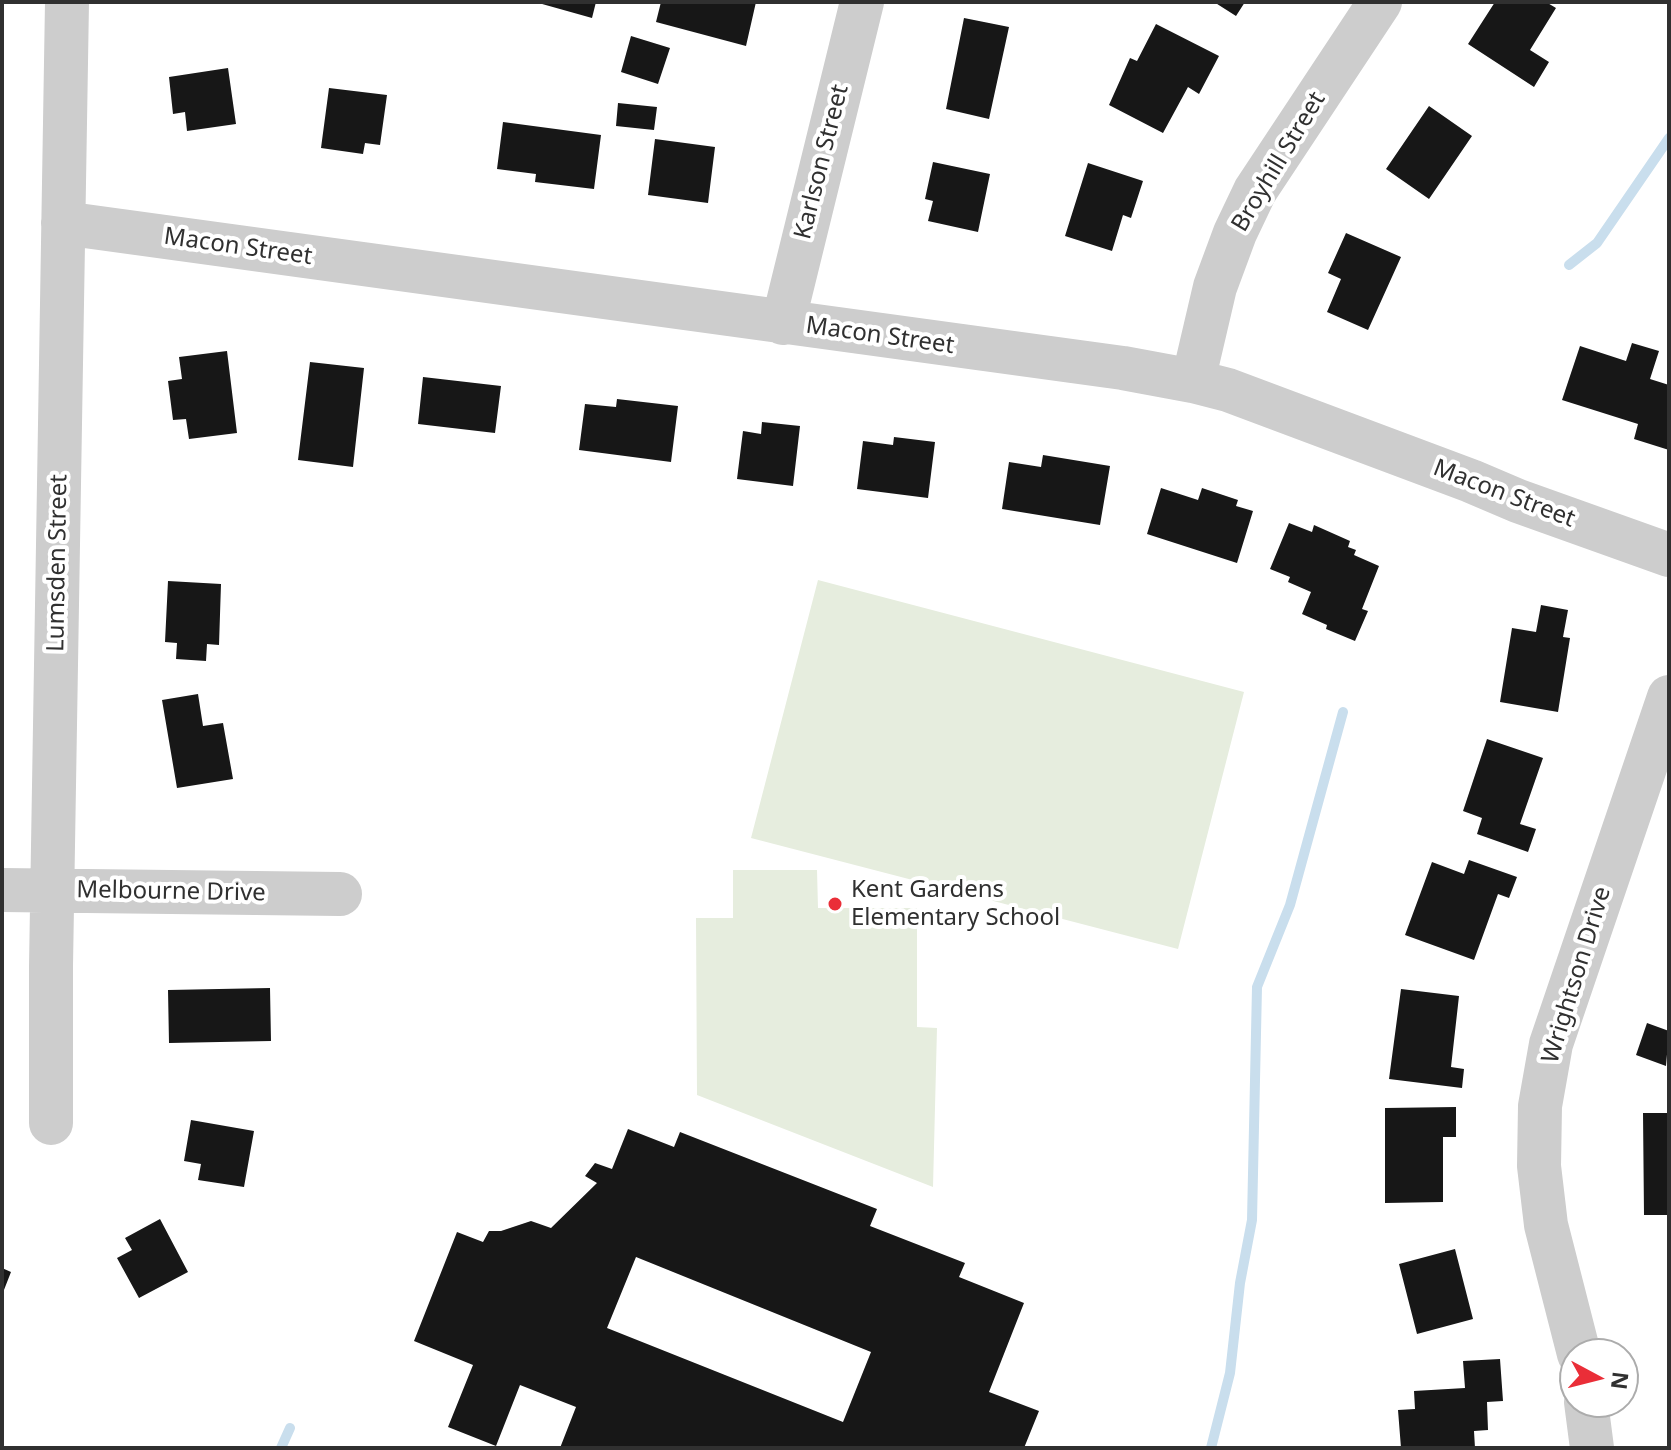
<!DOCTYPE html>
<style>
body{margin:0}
#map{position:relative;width:1671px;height:1450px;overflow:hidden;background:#fff;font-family:"Noto Sans",sans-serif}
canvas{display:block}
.frame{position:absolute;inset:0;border:4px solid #303030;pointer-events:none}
.north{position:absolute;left:1559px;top:1338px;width:80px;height:80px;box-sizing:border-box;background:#fff;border:2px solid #acacac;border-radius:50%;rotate:97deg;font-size:22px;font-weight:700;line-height:32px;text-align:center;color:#303030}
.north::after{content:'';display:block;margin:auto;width:28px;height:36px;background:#ea2e38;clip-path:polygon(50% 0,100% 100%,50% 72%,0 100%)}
</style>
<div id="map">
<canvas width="1671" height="1450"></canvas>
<div class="frame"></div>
<div class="north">N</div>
</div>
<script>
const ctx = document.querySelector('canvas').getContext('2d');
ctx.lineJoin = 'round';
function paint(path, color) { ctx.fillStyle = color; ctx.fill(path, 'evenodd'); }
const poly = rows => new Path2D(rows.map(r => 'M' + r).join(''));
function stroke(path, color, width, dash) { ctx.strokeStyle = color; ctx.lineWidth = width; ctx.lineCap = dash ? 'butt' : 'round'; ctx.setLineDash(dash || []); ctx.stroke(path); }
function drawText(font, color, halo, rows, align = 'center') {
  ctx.font = font + ' "Noto Sans",sans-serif'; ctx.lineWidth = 8; ctx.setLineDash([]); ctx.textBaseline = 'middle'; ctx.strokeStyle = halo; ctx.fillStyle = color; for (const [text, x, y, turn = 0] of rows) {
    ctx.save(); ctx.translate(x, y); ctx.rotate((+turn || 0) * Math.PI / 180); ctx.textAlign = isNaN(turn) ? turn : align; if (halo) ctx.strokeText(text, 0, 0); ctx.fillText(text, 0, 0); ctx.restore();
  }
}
paint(poly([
 [818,580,1244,692,1178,949,751,838],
 [733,870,817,870,818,908,917,908,917,1027,937,1028,933,1187,697,1095,696,918,733,918]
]), '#e6edde');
stroke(poly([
 [1569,265,1597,243,1669,138],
 [281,1448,290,1428],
 [1211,1448,1230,1373,1240,1283,1252,1220,1257,987,1290,905,1343,712]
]), '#c9deed', 10);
paint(poly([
 [535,2,596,2,592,18],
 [661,2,756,2,746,46,656,22],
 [1214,2,1245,2,1236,16],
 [1495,2,1546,2,1556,8,1530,50,1549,62,1534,87,1468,44],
 [964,18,1009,27,989,119,946,109],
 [1156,24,1219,56,1199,94,1188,87,1163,133,1109,105,1130,58,1137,61],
 [631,36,670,48,658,84,621,72],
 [228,68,236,124,187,131,185,112,173,114,169,77],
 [329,88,387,95,380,145,365,143,363,154,321,148],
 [618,103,657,107,654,130,616,126],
 [1429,106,1472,136,1429,199,1386,169],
 [503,122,601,135,594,189,535,182,536,174,497,169],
 [655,139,715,147,708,203,648,195],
 [933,162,990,174,978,232,928,221,933,201,925,199],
 [1088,163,1143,181,1131,218,1123,215,1112,251,1065,236],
 [1346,233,1401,257,1368,330,1327,312,1341,279,1328,273],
 [1632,343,1659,351,1650,379,1669,385,1669,450,1634,439,1638,424,1562,400,1580,346,1626,361],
 [227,351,237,433,189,439,186,419,173,420,168,381,182,379,179,357],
 [310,362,364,368,353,467,298,460],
 [423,377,501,386,495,433,418,424],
 [617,399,678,406,671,462,579,450,585,404,616,407],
 [762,422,800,426,793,486,737,479,743,431,761,434],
 [894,437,935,442,928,498,857,489,863,441,893,445],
 [1043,455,1110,466,1100,525,1002,509,1009,462,1041,467],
 [1161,488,1198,500,1202,488,1238,500,1236,506,1253,511,1237,563,1147,534],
 [1289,523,1312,532,1314,525,1350,541,1348,547,1356,550,1354,555,1379,566,1362,609,1368,611,1355,641,1326,629,1327,625,1302,614,1311,592,1288,582,1290,577,1270,569],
 [168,581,221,584,219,645,207,644,206,661,176,659,177,643,165,642],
 [1541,605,1568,610,1563,637,1570,638,1558,712,1500,702,1512,628,1536,632],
 [198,694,203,726,223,723,233,779,177,788,162,700],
 [1487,739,1543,758,1520,824,1536,829,1528,852,1477,834,1482,818,1463,811],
 [1469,860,1517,877,1509,898,1498,894,1474,960,1405,935,1432,862,1464,874],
 [270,988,271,1041,169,1043,168,990],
 [1401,989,1459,996,1451,1067,1464,1069,1462,1088,1389,1079],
 [1647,1023,1669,1031,1666,1066,1636,1055],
 [1456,1107,1456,1137,1443,1137,1443,1202,1385,1203,1385,1108],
 [1643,1113,1669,1113,1669,1215,1644,1215],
 [191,1120,254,1131,244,1187,198,1180,201,1164,184,1161],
 [628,1129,674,1147,680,1132,877,1209,870,1226,965,1263,959,1277,1024,1303,989,1392,1039,1411,1024,1448,560,1448,576,1407,520,1385,496,1446,448,1427,473,1365,414,1341,457,1232,483,1242,489,1231,501,1231,531,1221,551,1228,597,1183,585,1176,595,1163,612,1169],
 [636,1257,871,1352,843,1422,607,1328],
 [160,1219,188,1272,139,1298,117,1258,132,1250,125,1238],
 [1455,1249,1473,1319,1417,1334,1399,1264],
 [2,1268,11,1272,2,1295],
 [1500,1359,1503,1401,1487,1402,1488,1430,1474,1431,1475,1448,1401,1448,1398,1410,1415,1409,1414,1391,1465,1388,1463,1361]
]), '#171717');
stroke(poly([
 [63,223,1123,368,1193,381,1228,390,1471,481,1518,501,1669,555],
 [783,323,862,2],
 [1193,381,1215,287,1235,233,1255,191,1380,2],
 [2,890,340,894],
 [51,1123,51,966,67,2],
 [1579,1354,1546,1225,1539,1166,1540,1106,1551,1044,1669,697],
 [1586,1402,1592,1448]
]), '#cdcdcd', 44);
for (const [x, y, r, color] of [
 [835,904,8,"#ea2e38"]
]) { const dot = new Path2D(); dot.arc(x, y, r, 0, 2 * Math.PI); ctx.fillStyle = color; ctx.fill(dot); stroke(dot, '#fff', 3); }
drawText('24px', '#303030', '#fff', [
 ["Karlson Street",822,162,-76],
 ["Broyhill Street",1279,162,-59],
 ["Macon Street",238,247,8],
 ["Macon Street",880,336,8],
 ["Macon Street",1504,494,21],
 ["Lumsden Street",58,563,-89],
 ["Melbourne Drive",171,892,1],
 ["Wrightson Drive",1577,975,-73]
]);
drawText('24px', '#303030', '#fff', [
 ["Kent Gardens",851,890],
 ["Elementary School",851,918]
], 'left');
</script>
